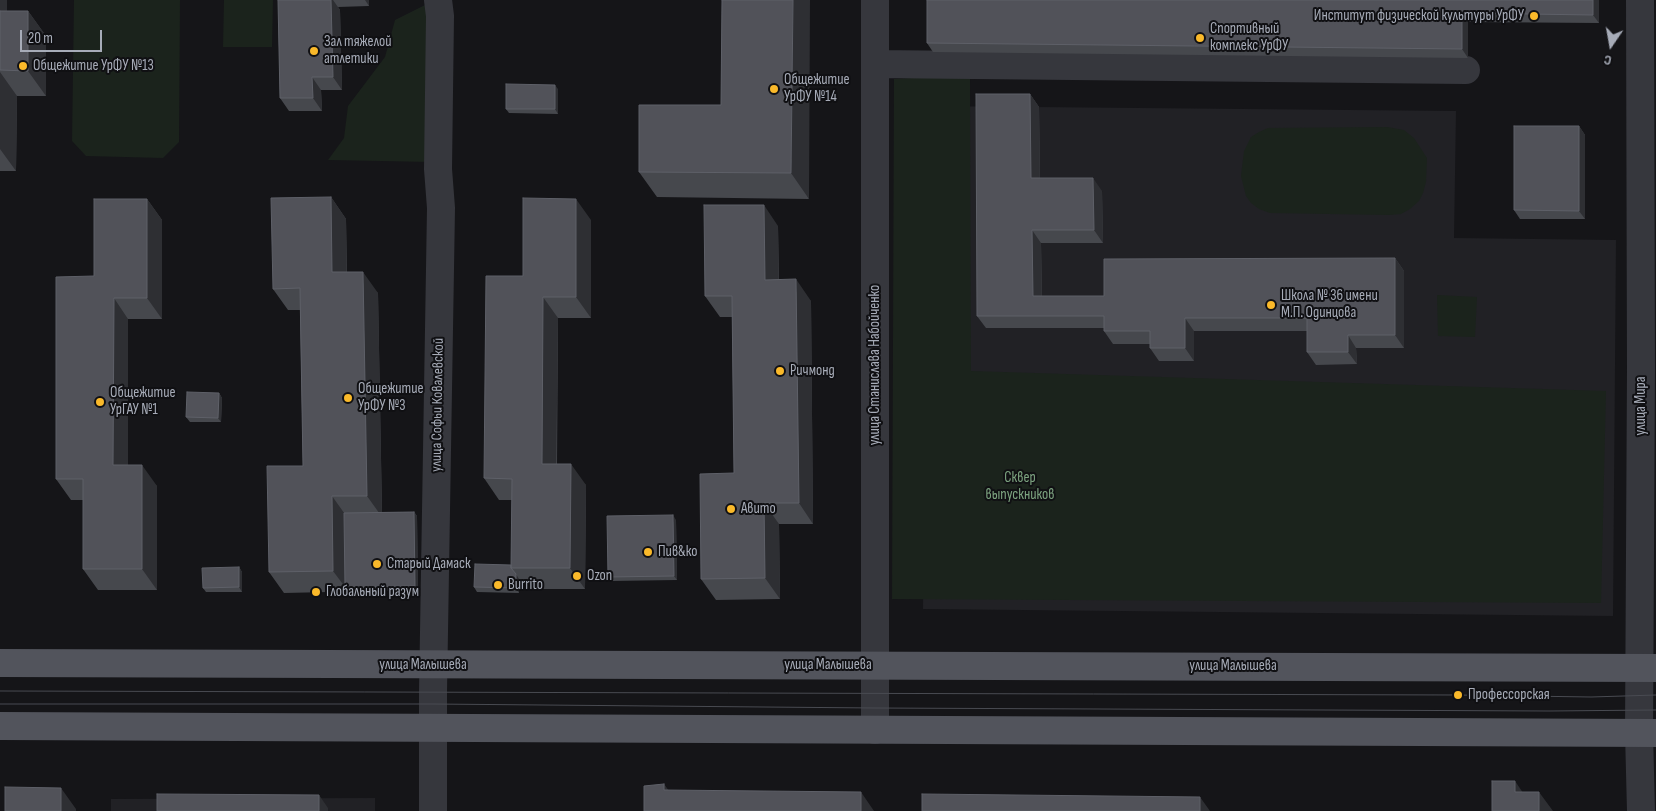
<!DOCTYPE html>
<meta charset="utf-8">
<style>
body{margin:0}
#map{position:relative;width:1656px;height:811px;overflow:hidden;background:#151518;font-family:"Sofia Sans Condensed",sans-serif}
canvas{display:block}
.north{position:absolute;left:1586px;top:20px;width:50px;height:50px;-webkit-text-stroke:4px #101013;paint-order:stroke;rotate:192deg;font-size:14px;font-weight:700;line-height:20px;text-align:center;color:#a7acb8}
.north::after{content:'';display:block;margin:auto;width:18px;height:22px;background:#a7acb8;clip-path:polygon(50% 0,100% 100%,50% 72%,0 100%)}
.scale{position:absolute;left:20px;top:30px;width:82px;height:22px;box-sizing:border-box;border:2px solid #a7acb8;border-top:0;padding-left:6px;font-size:15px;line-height:18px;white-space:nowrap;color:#a7acb8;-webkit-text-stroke:4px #101013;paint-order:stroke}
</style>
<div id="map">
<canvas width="1656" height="811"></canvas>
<div class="north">С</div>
<div class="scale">20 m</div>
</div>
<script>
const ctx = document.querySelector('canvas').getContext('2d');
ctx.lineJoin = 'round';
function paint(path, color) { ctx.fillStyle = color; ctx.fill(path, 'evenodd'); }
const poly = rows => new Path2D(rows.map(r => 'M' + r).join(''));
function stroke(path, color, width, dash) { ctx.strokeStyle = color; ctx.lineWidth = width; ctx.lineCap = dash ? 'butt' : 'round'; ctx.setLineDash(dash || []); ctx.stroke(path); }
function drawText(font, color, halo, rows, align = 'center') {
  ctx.font = font + ' "Sofia Sans Condensed",sans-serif'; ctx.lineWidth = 4; ctx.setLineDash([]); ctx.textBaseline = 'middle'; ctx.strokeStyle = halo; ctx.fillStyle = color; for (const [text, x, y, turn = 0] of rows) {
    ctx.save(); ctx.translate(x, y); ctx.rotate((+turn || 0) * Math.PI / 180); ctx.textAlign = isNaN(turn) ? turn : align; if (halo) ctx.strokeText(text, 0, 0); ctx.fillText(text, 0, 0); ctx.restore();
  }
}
paint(poly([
 [928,106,1456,111,1454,238,1616,240,1613,616,923,609],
 [375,798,375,811,111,811,111,799]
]), '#212125');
paint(poly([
 [74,0,180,0,179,142,163,158,86,156,72,141],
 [224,0,273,0,272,47,223,47],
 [431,2,432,162,328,160,344,138,348,106,385,57,395,20],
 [970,75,971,371,1606,391,1601,603,892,599,894,79],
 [1387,127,1404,130,1414,138,1427,158,1426,182,1423,193,1419,201,1410,209,1401,214,1389,215,1270,213,1259,209,1251,203,1246,196,1241,176,1244,151,1251,137,1259,132,1268,128],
 [1437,295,1477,297,1475,337,1438,336]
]), '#1b231c');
stroke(poly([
 [875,0,875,730],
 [1640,0,1641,370,1639,733,1641,811],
 [875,64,1466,70],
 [433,811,433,692,441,208,438,169,440,16,438,0]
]), '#36373d', 28);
stroke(poly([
 [0,663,1656,668],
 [0,726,1656,733]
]), '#52545c', 28);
stroke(poly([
 [0,691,1458,695,1591,697,1656,695],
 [0,704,433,704,875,708,1549,711,1656,710]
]), '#494b52', 1);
paint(poly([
 [0,0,7,11,28,11,46,36,46,96,17,96,16,171,0,171],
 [278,0,369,0,369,6,338,7,340,10,342,90,321,90,322,111,289,111,280,98],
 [722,0,809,199,657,197,639,172,721,105],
 [927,0,1599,0,1599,23,1468,22,1468,58,933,52,927,43],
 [558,89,558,114,509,113,506,109],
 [1030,94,1039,107,1040,178,1102,191,1103,243,1041,243,1042,296,1104,296,1395,258,1404,271,1404,348,1356,348,1357,364,1316,365,1307,352,1307,331,1194,331,1194,361,1159,361,1150,348,1150,344,1113,344,1104,331,1104,328,986,328,977,316],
 [1579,126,1585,135,1585,219,1520,219,1514,210],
 [331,197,346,219,347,272,378,293,382,512,414,512,417,516,418,590,284,593,269,572,303,466,300,310,288,310,273,289],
 [147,199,162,220,162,319,128,319,128,465,157,486,157,590,98,590,83,569,83,500,71,500,56,479,94,276],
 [591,220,591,318,558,318,557,464,586,485,585,589,526,589,519,579,519,593,477,592,474,587,511,565,512,500,499,500,484,478,523,276],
 [778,226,779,280,811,301,813,524,779,524,780,599,716,600,701,579,734,473,732,317,720,317,705,296],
 [219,393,222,398,221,422,190,422,186,417],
 [676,520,677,580,611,581,608,577],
 [239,567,242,572,242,592,206,592,203,588]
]), '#46484d');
paint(poly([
 [0,0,7,0,7,36,0,26],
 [331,0,333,0,340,10,342,90,333,77],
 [365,0,369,0,369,6],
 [793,0,810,0,809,199,791,173],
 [1593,0,1599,0,1599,23,1593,15],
 [28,11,46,36,46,96,28,71],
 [1462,13,1468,22,1468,58,1462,49],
 [0,72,17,96,16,171,0,149],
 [312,77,321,90,322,111,313,98],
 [555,85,558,89,558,114,555,109],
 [1030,94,1039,107,1040,191,1031,178],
 [1579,126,1585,135,1585,219,1579,211],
 [1093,178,1102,191,1103,243,1094,230],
 [331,197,346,219,347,294,332,272],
 [147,199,162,220,162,319,147,298],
 [576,199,591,220,591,318,576,297],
 [764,205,778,226,779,301,765,280],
 [1032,230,1041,243,1042,309,1033,296],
 [1395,258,1404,271,1404,348,1395,335],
 [363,272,378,293,382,517,367,496],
 [796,279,811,301,813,524,799,503],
 [543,297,558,318,556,485,542,464],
 [114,298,128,319,128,486,113,465],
 [1185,318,1194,331,1194,361,1185,348],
 [1348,335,1356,348,1357,364,1348,352],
 [219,393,222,398,221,422,218,418],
 [571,464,586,485,585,589,570,568],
 [142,465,157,486,157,590,142,569],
 [332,496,347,517,345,587,333,571],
 [764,503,779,524,780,599,765,578],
 [414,512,417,516,418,590,415,586],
 [673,515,676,520,677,580,674,576],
 [239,567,242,572,242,592,239,587],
 [516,574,519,579,519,593,516,588],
 [1515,781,1534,809,1515,792],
 [664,784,682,809,664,790],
 [61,788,76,809,76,811,61,811],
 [861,792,874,811,861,811],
 [1539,792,1553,811,1539,811],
 [319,795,328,808,328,811,319,811],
 [1200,797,1210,811,1200,811]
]), '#2e2f33');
const building = poly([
 [278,0,331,0,333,77,312,77,313,98,280,98,278,0],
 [722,0,793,0,791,173,639,172,639,105,721,105,722,0],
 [927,0,1593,0,1593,15,1462,13,1462,49,927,43,927,0],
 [0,11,28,11,28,71,0,70,0,11],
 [506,84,555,85,555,109,506,109,506,84],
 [976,94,1030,94,1031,178,1093,178,1094,230,1032,230,1033,296,1104,296,1104,259,1395,258,1395,335,1348,335,1348,352,1307,352,1307,318,1185,318,1185,348,1150,348,1150,331,1104,331,1104,316,977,316,976,94],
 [1514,126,1579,126,1579,211,1514,210,1514,126],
 [331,197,332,272,363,272,367,496,332,496,333,571,269,572,267,466,303,466,300,288,273,289,271,198,331,197],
 [523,198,576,199,576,297,543,297,542,464,571,464,570,568,511,568,512,479,484,478,486,276,523,276,523,198],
 [94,199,147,199,147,298,114,298,113,465,142,465,142,569,83,569,83,479,56,479,56,277,94,276,94,199],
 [704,205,764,205,765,280,796,279,799,503,764,503,765,578,701,579,700,474,734,473,732,296,705,296,704,205],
 [187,392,219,393,218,418,186,417,187,392],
 [414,512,415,586,345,587,344,513,414,512],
 [673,515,674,576,608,577,607,516,673,515],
 [475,564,511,565,511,568,516,574,516,588,474,587,475,564],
 [239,567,239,587,203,588,202,568,239,567],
 [1492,781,1515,781,1515,792,1539,792,1539,811,1492,811,1492,781],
 [664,784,664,790,861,792,861,811,644,811,644,786,664,784],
 [5,787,61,788,61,811,5,811,5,787],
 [157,794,319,795,319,811,157,811,157,794],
 [922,794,1200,797,1200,811,922,811,922,794]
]);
paint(building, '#515259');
stroke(building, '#5e6068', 1);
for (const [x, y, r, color] of [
 [1534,16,5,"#fab92a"],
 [1200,38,5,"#fab92a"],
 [314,51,5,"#fab92a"],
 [23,66,5,"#fab92a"],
 [774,89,5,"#fab92a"],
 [1271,305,5,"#fab92a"],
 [780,371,5,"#fab92a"],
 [348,398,5,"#fab92a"],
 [100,402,5,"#fab92a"],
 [731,509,5,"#fab92a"],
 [648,552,5,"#fab92a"],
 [377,564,5,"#fab92a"],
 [577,576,5,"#fab92a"],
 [498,585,5,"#fab92a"],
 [316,592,5,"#fab92a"],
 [1458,695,5,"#fab92a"]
]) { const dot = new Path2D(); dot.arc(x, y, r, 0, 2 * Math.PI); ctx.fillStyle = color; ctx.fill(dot); stroke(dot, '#101013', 2); }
drawText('15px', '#a7acb8', '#101013', [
 ["Институт физической культуры УрФУ",1524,16,"right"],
 ["Спортивный",1210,29],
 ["комплекс УрФУ",1210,46],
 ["Зал тяжелой",324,42],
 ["атлетики",324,59],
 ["Общежитие УрФУ №13",33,66],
 ["Общежитие",784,80],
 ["УрФУ №14",784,97],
 ["Школа № 36 имени",1281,296],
 ["М.П. Одинцова",1281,313],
 ["Ричмонд",790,371],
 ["Общежитие",358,389],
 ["УрФУ №3",358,406],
 ["Общежитие",110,393],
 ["УрГАУ №1",110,410],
 ["Авито",741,509],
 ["Пив&ко",658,552],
 ["Старый Дамаск",387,564],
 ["Ozon",587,576],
 ["Burrito",508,585],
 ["Глобальный разум",326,592],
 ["Профессорская",1468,695]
], 'left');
drawText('15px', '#a7acb8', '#101013', [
 ["улица Станислава Набойченко",875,365,-90],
 ["улица Софьи Ковалевской",438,405,-89],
 ["улица Мира",1641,406,-90],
 ["улица Малышева",423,665],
 ["улица Малышева",828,665],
 ["улица Малышева",1233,666]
]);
drawText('15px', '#7da480', '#101013', [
 ["Сквер",1020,478],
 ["выпускников",1020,495]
]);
</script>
